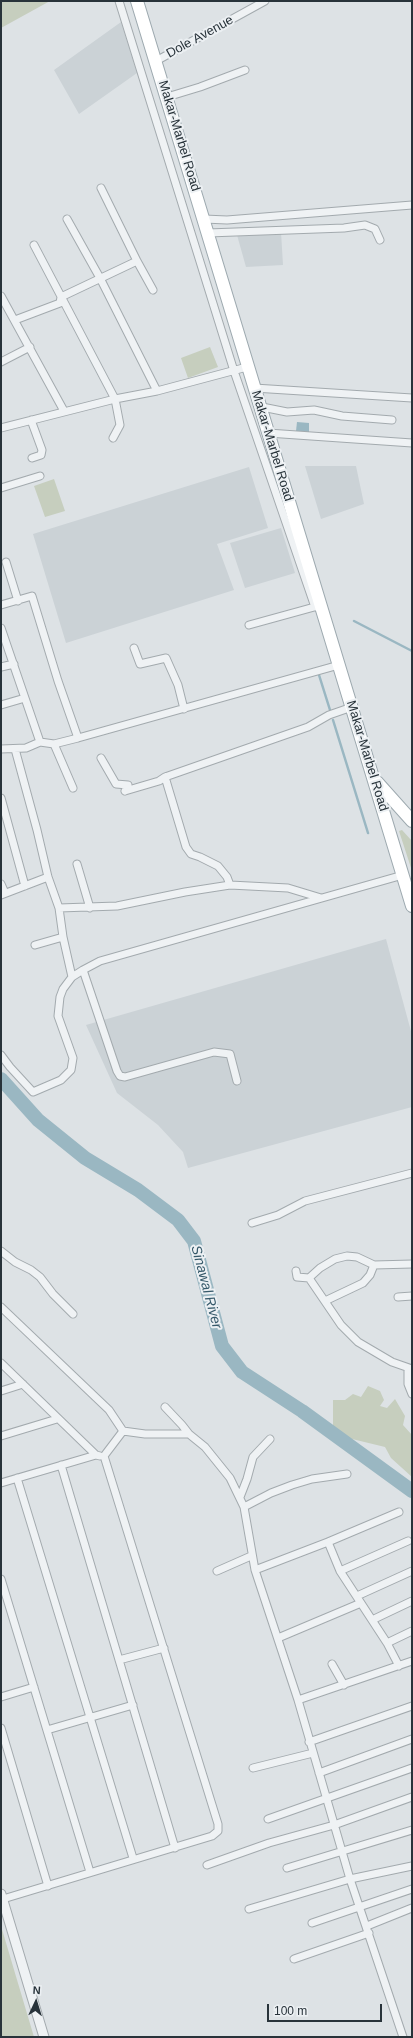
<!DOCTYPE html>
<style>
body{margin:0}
#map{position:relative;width:413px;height:2038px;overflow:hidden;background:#dde2e5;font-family:Arial,sans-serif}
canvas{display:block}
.frame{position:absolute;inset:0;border:2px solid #28333a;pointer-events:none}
.north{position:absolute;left:16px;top:1982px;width:40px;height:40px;-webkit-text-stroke:3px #ecf0f3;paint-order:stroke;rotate:4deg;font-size:11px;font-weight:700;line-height:16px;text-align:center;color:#28333a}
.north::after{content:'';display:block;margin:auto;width:14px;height:18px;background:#28333a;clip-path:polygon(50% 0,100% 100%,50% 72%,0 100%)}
.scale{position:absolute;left:267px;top:2004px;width:115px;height:18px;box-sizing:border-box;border:2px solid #28333a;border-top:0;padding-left:5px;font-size:12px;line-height:14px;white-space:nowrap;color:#28333a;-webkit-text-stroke:3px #ecf0f3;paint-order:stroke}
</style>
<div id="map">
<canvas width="413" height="2038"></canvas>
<div class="frame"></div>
<div class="north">N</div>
<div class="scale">100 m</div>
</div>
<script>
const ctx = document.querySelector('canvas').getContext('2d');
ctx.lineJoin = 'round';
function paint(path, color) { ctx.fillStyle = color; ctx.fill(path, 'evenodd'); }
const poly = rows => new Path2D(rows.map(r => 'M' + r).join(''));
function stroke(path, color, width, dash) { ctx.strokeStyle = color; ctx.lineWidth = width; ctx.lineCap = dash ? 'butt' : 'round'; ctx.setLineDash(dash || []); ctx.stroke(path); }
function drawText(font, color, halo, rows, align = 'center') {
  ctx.font = font + ' Arial,sans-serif'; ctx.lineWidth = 4; ctx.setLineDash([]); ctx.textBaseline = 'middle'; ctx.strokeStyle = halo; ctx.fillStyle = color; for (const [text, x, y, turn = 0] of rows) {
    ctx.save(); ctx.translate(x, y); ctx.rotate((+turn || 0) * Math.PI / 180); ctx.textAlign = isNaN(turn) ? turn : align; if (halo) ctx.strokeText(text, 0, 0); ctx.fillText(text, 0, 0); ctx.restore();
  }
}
paint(poly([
 [121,22,137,73,79,114,54,70],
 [281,232,283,265,246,267,237,235],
 [305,466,356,466,364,504,321,519],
 [249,467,268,528,217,544,234,590,66,643,33,534],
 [281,528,295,573,245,588,230,543],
 [386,939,412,1035,412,1107,188,1168,183,1152,158,1125,117,1093,86,1025]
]), '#cbd2d6');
paint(poly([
 [1,1,50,1,1,28],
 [210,347,218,367,188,378,181,358],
 [54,479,65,511,45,517,34,486],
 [402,830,412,841,412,871,399,831],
 [368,1386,380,1391,384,1400,380,1406,387,1408,395,1399,405,1416,403,1425,412,1435,412,1477,391,1458,385,1447,348,1438,333,1427,333,1400,345,1400,353,1394,361,1397],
 [1,1926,34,2037,1,2037]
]), '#c6cebe');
paint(poly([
 [297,422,309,423,309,432,296,431]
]), '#9ab7c2');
stroke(poly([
 [354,621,412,651],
 [319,675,330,710],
 [333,720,368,833]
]), '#9ab7c2', 2.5);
stroke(poly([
 [1,1079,38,1120,85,1158,138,1190,178,1220,194,1241,222,1346,242,1372,302,1411,412,1491]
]), '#9ab7c2', 14);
const minor = poly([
 [119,1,234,371,315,607],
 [156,61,265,1],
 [167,97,200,87,245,70],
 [67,219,100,278,157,391],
 [204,219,227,220,412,205],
 [208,233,344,228,365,225,375,229,380,240],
 [34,245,115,399,120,425,113,438],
 [137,261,153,290],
 [1,296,64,411],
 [15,320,60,303,61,297,137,261,101,188],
 [1,362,30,347],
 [254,388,412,398],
 [260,404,262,407,287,412,314,410,342,416,392,420],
 [31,420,42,450,41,455,32,458],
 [1,428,115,399,157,391,247,367],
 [268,433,412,443],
 [1,488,40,476],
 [6,562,18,601],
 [1,605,32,596,58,681,78,738],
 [249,625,318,606],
 [1,628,40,742],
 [134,648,140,664,166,658,178,685,184,709],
 [1,667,14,664],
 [1,705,25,698],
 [54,744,73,788],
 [1,749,26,748,40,742,54,744,78,738,339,665],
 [15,749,37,830,48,877,59,908,63,937,72,977],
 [101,758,116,784,128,785,125,791],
 [125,791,159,781,165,777],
 [1,798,25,886],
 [77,864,90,908],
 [1,884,5,893],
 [230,885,227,877,218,866,200,857,191,854,186,847,165,777,308,727,329,715,352,707],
 [1,895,48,877],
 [59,908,117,906,185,892,230,885,288,888,321,898],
 [35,945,63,937],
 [83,970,117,1071,120,1076,125,1077,214,1052,230,1054,237,1081],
 [1,1055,10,1067,33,1092,61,1080,71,1070,73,1058,58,1016,60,997,63,989,72,977,83,970,100,961,403,875],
 [252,1223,278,1215,305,1201,412,1173],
 [1,1251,15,1262,31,1270,40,1277,53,1294,73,1314],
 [296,1271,297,1277,309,1278,341,1325,358,1342,392,1362,412,1369],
 [309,1278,320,1268,335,1259,347,1256,357,1257,374,1265,412,1264],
 [398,1297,412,1296],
 [325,1301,363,1283,370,1275,374,1265],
 [1,1307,109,1410,123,1431],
 [1,1363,96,1455],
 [408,1369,408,1384,412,1394],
 [1,1391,23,1384],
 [165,1407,182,1425,189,1434],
 [1,1436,57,1419],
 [104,1456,123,1431,145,1434,189,1434,205,1447,230,1478,244,1507,255,1570,298,1700,350,1879,403,2037],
 [61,1465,175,1848],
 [17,1478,133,1858],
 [1,1483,96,1455,100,1456],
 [240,1497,247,1479,253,1457,270,1439],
 [244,1507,271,1493,292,1485,312,1479,347,1474],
 [328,1542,399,1512],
 [255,1570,328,1542,340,1571,387,1643,399,1666],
 [217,1571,251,1556],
 [340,1571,408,1541],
 [1,1579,90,1872],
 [357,1596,412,1571],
 [372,1620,412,1601],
 [278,1638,361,1603],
 [387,1643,412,1631],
 [119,1660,164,1648],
 [332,1664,344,1685],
 [1,1697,34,1687],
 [298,1700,412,1661],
 [1,1728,48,1886],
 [47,1730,133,1705],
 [309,1742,412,1706],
 [253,1768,313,1753],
 [319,1773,412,1739],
 [268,1819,412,1768],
 [207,1865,269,1843,334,1825,412,1797],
 [287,1868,412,1830],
 [3,1899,212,1836,218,1831,218,1824,104,1456],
 [249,1909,350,1879,412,1866],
 [312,1923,412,1889],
 [367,1926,412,1908],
 [294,1959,369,1933]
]);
const tertiary = poly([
 [1,1894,44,2037]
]);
const primary = poly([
 [137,1,412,906],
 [377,782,412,821]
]);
stroke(minor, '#a3aaae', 9);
stroke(tertiary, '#a3aaae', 11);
stroke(primary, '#9da9af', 14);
stroke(minor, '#eff2f4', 7);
stroke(tertiary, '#eff2f4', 9);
stroke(primary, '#fff', 12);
drawText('13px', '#28333a', '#ecf0f3', [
 ["Dole Avenue",200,37,-29],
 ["Makar-Marbel Road",179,136,73],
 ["Makar-Marbel Road",272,446,73],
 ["Makar-Marbel Road",367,756,73]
]);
drawText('italic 14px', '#36596a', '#ecf0f3', [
 ["Sinawal River",206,1287,75]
]);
</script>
